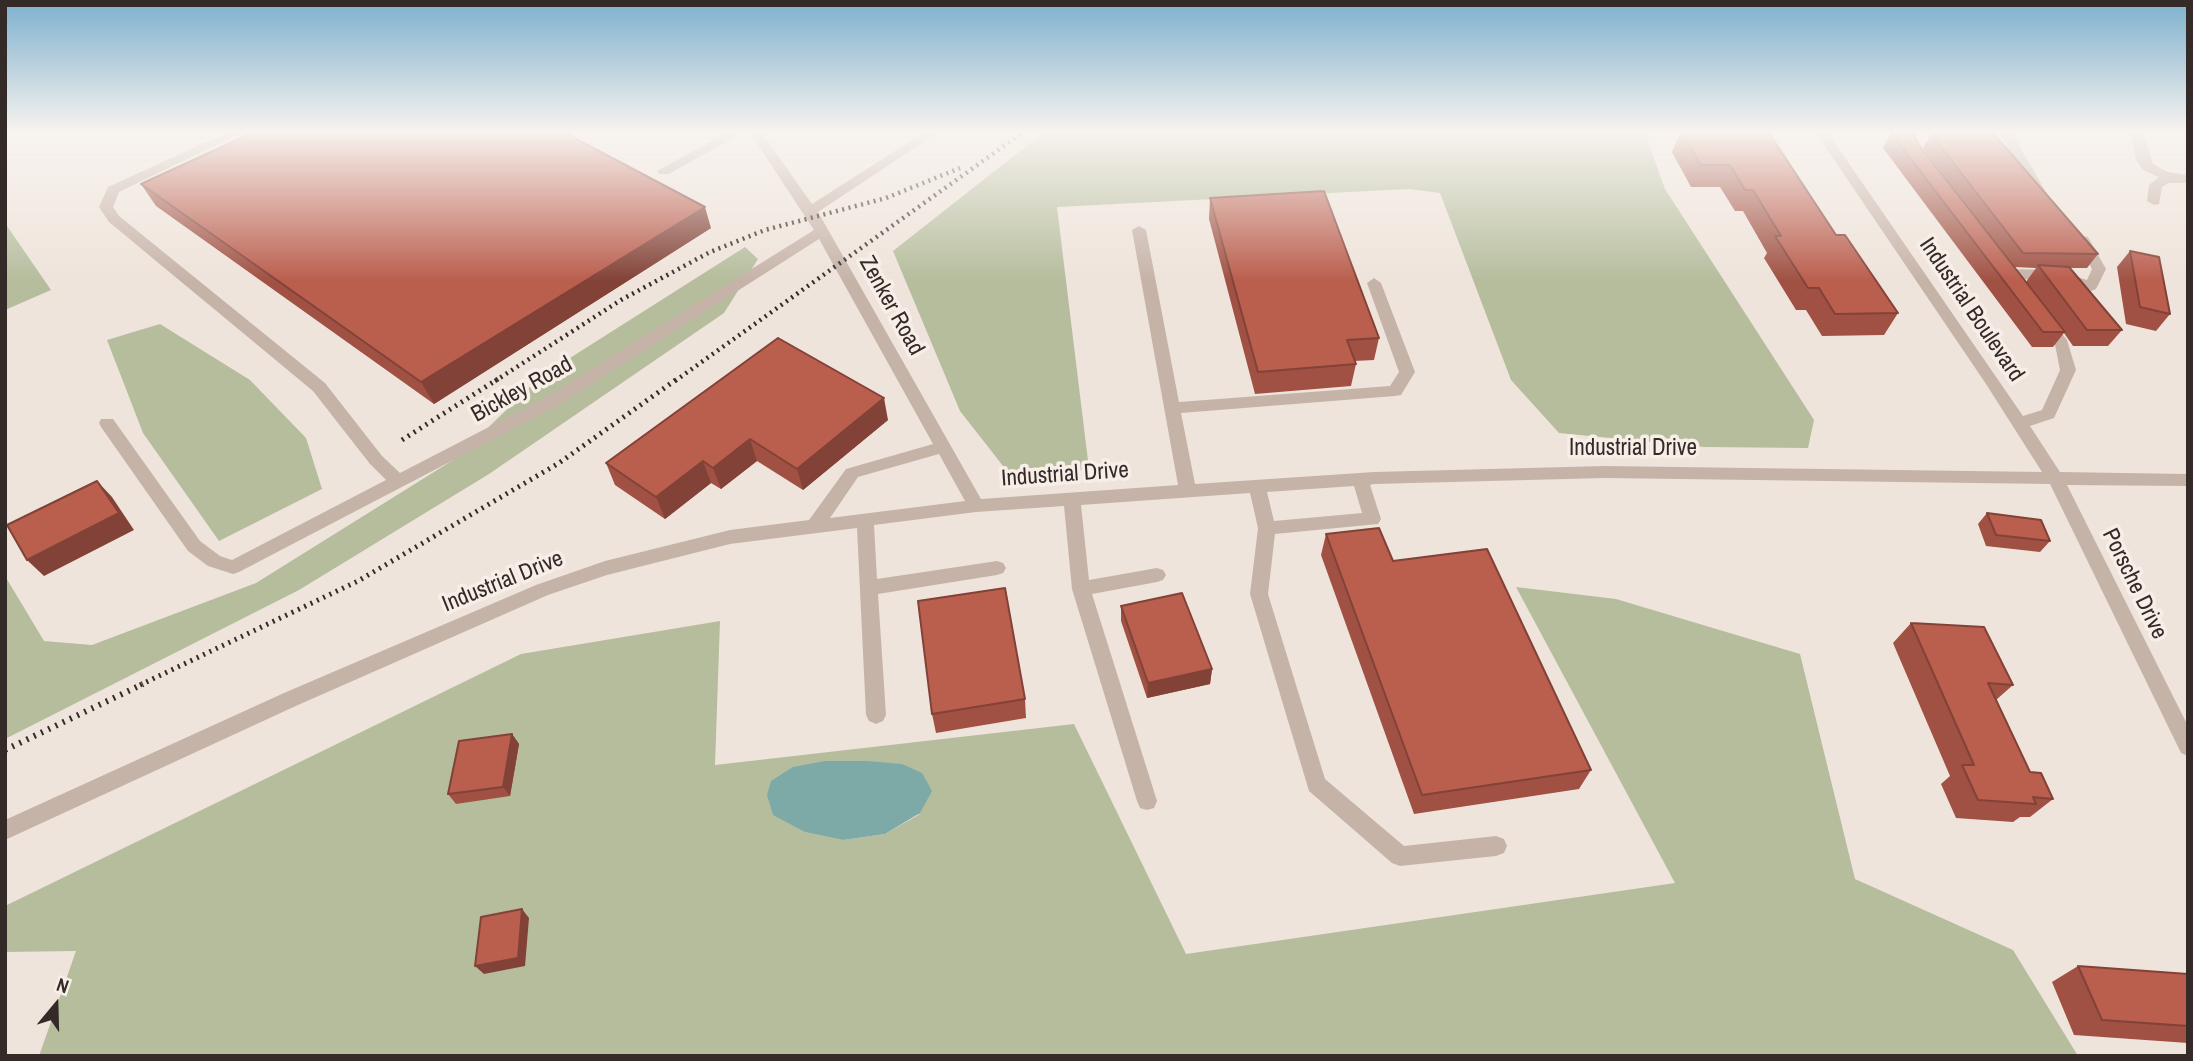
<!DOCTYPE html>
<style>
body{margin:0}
#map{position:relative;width:2193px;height:1061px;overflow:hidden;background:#efe4db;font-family:"Archivo Narrow",sans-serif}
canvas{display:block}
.frame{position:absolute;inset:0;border:7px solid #342a28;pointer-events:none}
.north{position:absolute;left:21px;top:970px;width:70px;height:70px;-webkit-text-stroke:5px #f7eee7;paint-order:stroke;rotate:19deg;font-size:19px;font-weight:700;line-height:28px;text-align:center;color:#342a28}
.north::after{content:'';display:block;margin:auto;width:24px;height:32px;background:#342a28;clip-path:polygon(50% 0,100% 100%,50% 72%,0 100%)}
</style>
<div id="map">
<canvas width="2193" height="1061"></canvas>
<div class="frame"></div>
<div class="north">N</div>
</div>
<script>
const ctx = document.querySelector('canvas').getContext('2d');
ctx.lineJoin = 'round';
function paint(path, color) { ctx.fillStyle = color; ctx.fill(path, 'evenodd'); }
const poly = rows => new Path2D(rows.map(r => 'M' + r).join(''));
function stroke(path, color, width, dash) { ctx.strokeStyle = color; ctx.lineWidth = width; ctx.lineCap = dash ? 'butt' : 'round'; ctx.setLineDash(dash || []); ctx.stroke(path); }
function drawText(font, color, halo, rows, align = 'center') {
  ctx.font = font + ' "Archivo Narrow",sans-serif'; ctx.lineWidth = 7; ctx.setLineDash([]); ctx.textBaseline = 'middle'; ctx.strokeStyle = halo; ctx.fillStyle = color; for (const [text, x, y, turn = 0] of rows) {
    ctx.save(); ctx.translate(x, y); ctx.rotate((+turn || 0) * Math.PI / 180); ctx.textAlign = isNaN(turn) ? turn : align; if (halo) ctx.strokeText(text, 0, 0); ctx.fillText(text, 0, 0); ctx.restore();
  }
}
paint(poly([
 [1043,133,1645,133,1665,189,1814,420,1808,448,1704,447,1559,433,1511,380,1440,193,1409,189,1057,207,1089,469,1014,480,960,411,893,251],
 [5,223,51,290,5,310],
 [745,247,758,259,724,313,489,474,299,590,5,739,5,576,44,641,92,645,256,583,458,457,540,377],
 [160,324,250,380,306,438,322,489,219,541,143,433,107,340],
 [1516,587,1616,599,1800,654,1855,879,2013,950,2078,1056,39,1056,76,951,5,952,5,906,521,654,720,621,715,765,1074,724,1186,954,1675,883],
 [920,814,885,834,843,840,806,832]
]), '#b5bd9d');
paint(poly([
 [825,761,867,761,902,764,922,773,932,791,920,813,885,834,843,840,805,832,773,815,767,795,771,781,793,767]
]), '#7da9a7');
paint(poly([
 [226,133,241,133,119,192,113,207,119,216,325,383,382,456,400,473,545,398,814,230,750,133,762,133,812,204,923,133,937,133,818,212,981,499,1178,485,1132,230,1139,226,1146,230,1179,402,1390,386,1399,372,1367,283,1374,278,1381,283,1415,372,1401,395,1395,396,1181,413,1195,484,1374,472,1605,466,2042,472,1986,384,1816,133,1828,133,2023,416,2042,410,2060,370,2055,345,2038,322,2040,319,2050,319,2067,340,2076,370,2054,418,2030,426,2060,472,2188,474,2188,486,2067,485,2188,726,2188,756,2181,753,2050,484,1605,478,1374,484,1370,485,1381,519,1378,524,1275,534,1268,594,1325,779,1404,846,1496,836,1504,839,1507,846,1504,853,1496,856,1400,866,1392,863,1309,791,1250,594,1258,528,1250,493,1081,505,1089,580,1157,568,1163,570,1166,575,1163,580,1157,582,1092,594,1157,801,1154,808,1147,810,1140,808,1137,801,1072,589,1064,506,976,512,874,525,877,579,997,561,1003,563,1006,568,1003,573,997,575,878,594,886,715,883,721,876,724,869,721,866,715,857,528,730,544,607,575,548,595,298,705,5,840,5,820,284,693,536,585,605,561,730,530,809,520,846,469,933,444,819,239,557,406,239,572,233,574,208,566,188,551,101,427,99,423,101,419,113,419,200,541,220,556,232,560,386,480,370,464,313,391,109,222,99,207,108,187,226,133],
 [939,454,965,501,830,518,858,477,939,454],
 [1354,486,1362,513,1274,521,1267,492,1354,486],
 [727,133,742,133,669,174,659,174,657,171,727,133],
 [2000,133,2012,133,2047,194,2045,197,2035,197,2000,133],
 [2131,133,2143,133,2153,164,2168,172,2188,175,2188,183,2169,183,2162,187,2159,204,2154,205,2147,201,2149,185,2159,177,2143,170,2136,160,2131,133],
 [2083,236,2088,237,2106,269,2096,289,2091,291,2053,280,2008,279,2001,274,2008,269,2054,270,2087,280,2092,269,2076,240,2083,236]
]), '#c6b3a8');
stroke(poly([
 [495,381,621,300,710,252,765,230,886,198,960,168],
 [675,381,1022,133]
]), '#342a28', 4.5, [2, 4.5]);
stroke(poly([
 [402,440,498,379],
 [140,685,358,581,559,463,677,379]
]), '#342a28', 5, [2, 5]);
stroke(poly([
 [5,750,143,684]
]), '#342a28', 6, [2, 6]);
paint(poly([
 [1680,133,1769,133,1836,235,1898,313,1884,335,1822,336,1806,310,1796,310,1764,258,1767,253,1743,211,1735,211,1720,187,1691,187,1672,152],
 [1891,133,1919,145,1977,220,1923,148,1931,134,2098,254,2087,268,2070,268,2122,330,2108,346,2073,346,2064,333,2053,347,2032,347,1883,148],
 [2014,267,2036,268,2026,282],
 [141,184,711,228,434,404,156,206],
 [1210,198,1379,338,1374,360,1354,361,1356,364,1351,386,1255,394,1209,219],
 [2130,251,2170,314,2156,331,2126,324,2117,267],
 [778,338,888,420,803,490,757,461,721,489,711,483,665,519,615,485,606,463],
 [1987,513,2050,541,2040,552,1986,546,1978,524],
 [1326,534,1393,561,1591,770,1579,789,1414,814,1321,555],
 [1121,606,1212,669,1210,684,1147,698,1121,621],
 [1911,623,2013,685,1996,700,2030,772,2053,799,2030,817,2020,817,2013,822,1956,818,1941,784,1950,776,1893,643],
 [1025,699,1026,718,936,733,932,714],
 [512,734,519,744,510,796,456,804,448,794],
 [2078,966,2188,974,2188,1043,2074,1035,2052,982]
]), '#a05143');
paint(poly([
 [705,207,711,228,434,404,421,382],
 [884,398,888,420,803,490,797,469],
 [750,439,757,461,721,489,713,468],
 [703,461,711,483,665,519,656,497],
 [97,481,112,497,134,530,44,576,27,560],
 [1212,669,1210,684,1147,698,1148,683],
 [512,734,519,744,510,796,503,787],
 [522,909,529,918,525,966,484,974,475,966]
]), '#824237');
const building = poly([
 [252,133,565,133,705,207,421,382,141,184,252,133],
 [1682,133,1769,133,1836,235,1845,235,1898,313,1835,314,1819,288,1808,288,1775,236,1781,236,1753,190,1745,190,1730,165,1701,165,1682,133],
 [1891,133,1913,133,1919,145,2065,332,2043,332,1891,133],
 [1931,134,1994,134,2098,254,2023,253,1931,134],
 [1324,191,1379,338,1347,340,1356,364,1258,372,1210,198,1324,191],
 [2130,251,2159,257,2170,314,2140,307,2130,251],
 [2038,265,2069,267,2122,330,2087,330,2038,265],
 [778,338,884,398,797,469,750,439,713,468,703,461,656,497,606,463,778,338],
 [97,481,119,513,27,560,7,525,97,481],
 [1987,513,2041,520,2050,541,1996,535,1987,513],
 [1379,528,1393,561,1487,549,1591,770,1422,795,1326,534,1379,528],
 [1005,588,1025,699,932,714,918,601,1005,588],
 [1182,593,1212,669,1148,683,1121,606,1182,593],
 [1911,623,1984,627,2013,685,1988,683,2030,772,2041,773,2053,799,2033,797,2036,804,1978,800,1962,765,1974,765,1911,623],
 [512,734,503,787,448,794,459,741,512,734],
 [522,909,518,958,475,966,481,917,522,909],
 [2078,966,2188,974,2188,1026,2102,1020,2078,966]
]);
paint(building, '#ba5e4e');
stroke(building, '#824237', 2);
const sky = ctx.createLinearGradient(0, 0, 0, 281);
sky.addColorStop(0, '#7db0ce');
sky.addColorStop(0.47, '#f8f3ef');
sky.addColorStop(1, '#f8f3ef00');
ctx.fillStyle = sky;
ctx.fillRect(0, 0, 2193, 281);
drawText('23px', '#342a28', '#f7eee7', [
 ["Zenker Road",891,306,61],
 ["Industrial Boulevard",1971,310,56],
 ["Bickley Road",522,390,-29],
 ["Industrial Drive",1633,449],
 ["Industrial Drive",1065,475,-4],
 ["Industrial Drive",503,582,-22],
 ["Porsche Drive",2134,584,64]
]);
</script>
